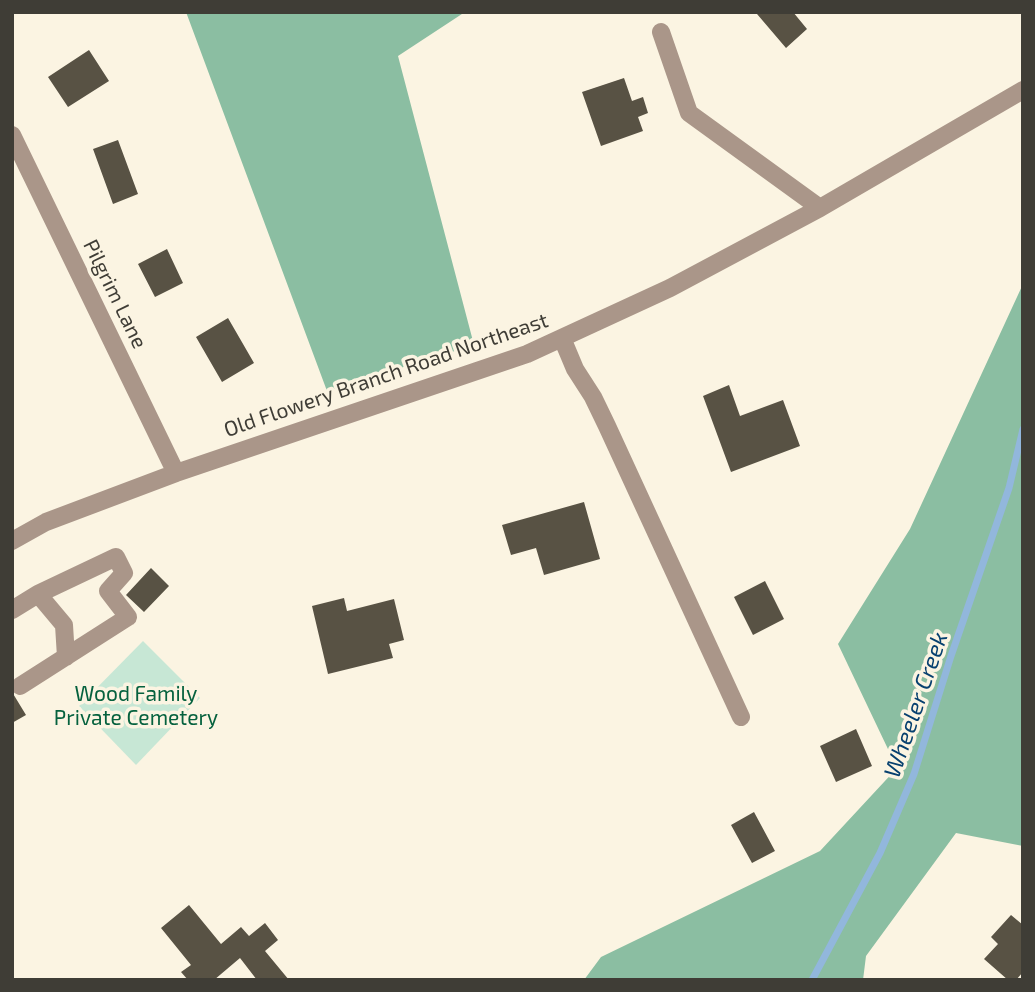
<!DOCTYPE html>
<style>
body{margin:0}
#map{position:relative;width:1035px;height:992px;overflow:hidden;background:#fbf4e2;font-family:"Exo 2",sans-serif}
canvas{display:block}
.frame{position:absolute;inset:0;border:14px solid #3f3d36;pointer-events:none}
</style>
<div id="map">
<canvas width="1035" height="992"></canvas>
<div class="frame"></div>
</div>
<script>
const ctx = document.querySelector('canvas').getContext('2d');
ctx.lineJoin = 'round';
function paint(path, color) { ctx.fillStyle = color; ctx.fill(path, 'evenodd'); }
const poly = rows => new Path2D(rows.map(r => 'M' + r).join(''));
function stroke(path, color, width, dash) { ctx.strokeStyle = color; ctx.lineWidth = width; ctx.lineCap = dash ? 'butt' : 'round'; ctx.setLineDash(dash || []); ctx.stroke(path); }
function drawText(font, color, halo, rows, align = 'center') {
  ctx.font = font + ' "Exo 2",sans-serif'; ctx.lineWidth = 7; ctx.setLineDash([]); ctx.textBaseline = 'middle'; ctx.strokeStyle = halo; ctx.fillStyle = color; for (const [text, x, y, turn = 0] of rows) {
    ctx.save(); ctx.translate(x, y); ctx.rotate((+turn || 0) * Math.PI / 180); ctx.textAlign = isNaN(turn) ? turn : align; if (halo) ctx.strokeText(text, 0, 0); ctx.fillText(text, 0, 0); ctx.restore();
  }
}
paint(poly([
 [143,641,200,698,136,765,79,706]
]), '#c7e7d5');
paint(poly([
 [186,12,465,12,398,56,474,345,327,391],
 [1023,284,1023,846,956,833,866,956,863,980,584,980,601,957,820,851,897,768,838,644,910,529]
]), '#8bbea2');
stroke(poly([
 [812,980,880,853,914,774,951,656,1009,488,1023,429]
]), '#92b7dc', 7);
paint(poly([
 [760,12,793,12,807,29,786,48,757,14],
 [89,50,109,81,68,107,48,77],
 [624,78,632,101,643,97,648,113,638,117,643,131,601,146,582,92],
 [118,140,138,194,113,204,93,149],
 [167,249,183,283,155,297,138,264],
 [228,318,254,363,222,382,196,337],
 [729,385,740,416,783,400,800,446,731,472,703,396],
 [584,502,600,559,544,575,536,548,511,555,502,525],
 [151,568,169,586,144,612,126,595],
 [765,581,784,619,753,635,734,597],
 [344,598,347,611,394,599,404,640,389,644,393,658,328,674,312,606],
 [12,692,26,715,12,723],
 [856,729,872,766,836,782,820,746],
 [754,812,775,851,752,863,731,825],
 [189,905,221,944,241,927,249,936,265,923,278,940,265,951,289,980,257,980,240,958,214,980,188,980,181,972,191,965,161,928],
 [1011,915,1023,925,1023,972,1016,980,1008,980,984,959,998,944,991,937]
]), '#585244');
stroke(poly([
 [661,32,689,113,820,208],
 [12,135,176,473],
 [562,338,575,369,593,397,607,426,741,717],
 [12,541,46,522,176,473,527,354,670,288,820,208,1023,90],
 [38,594,64,625,66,657],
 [12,610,38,594,116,557,124,573,108,591,128,617,20,686]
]), '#aa9689', 18);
drawText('21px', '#3f3d36', '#fbf4e2', [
 ["Pilgrim Lane",115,294,64],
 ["Old Flowery Branch Road Northeast",386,375,-19]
]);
drawText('21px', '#05613e', '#fbf4e2', [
 ["Wood Family",136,694],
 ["Private Cemetery",136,718]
]);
drawText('italic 23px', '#07406f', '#fbf4e2', [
 ["Wheeler Creek",916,705,-71]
]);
</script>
